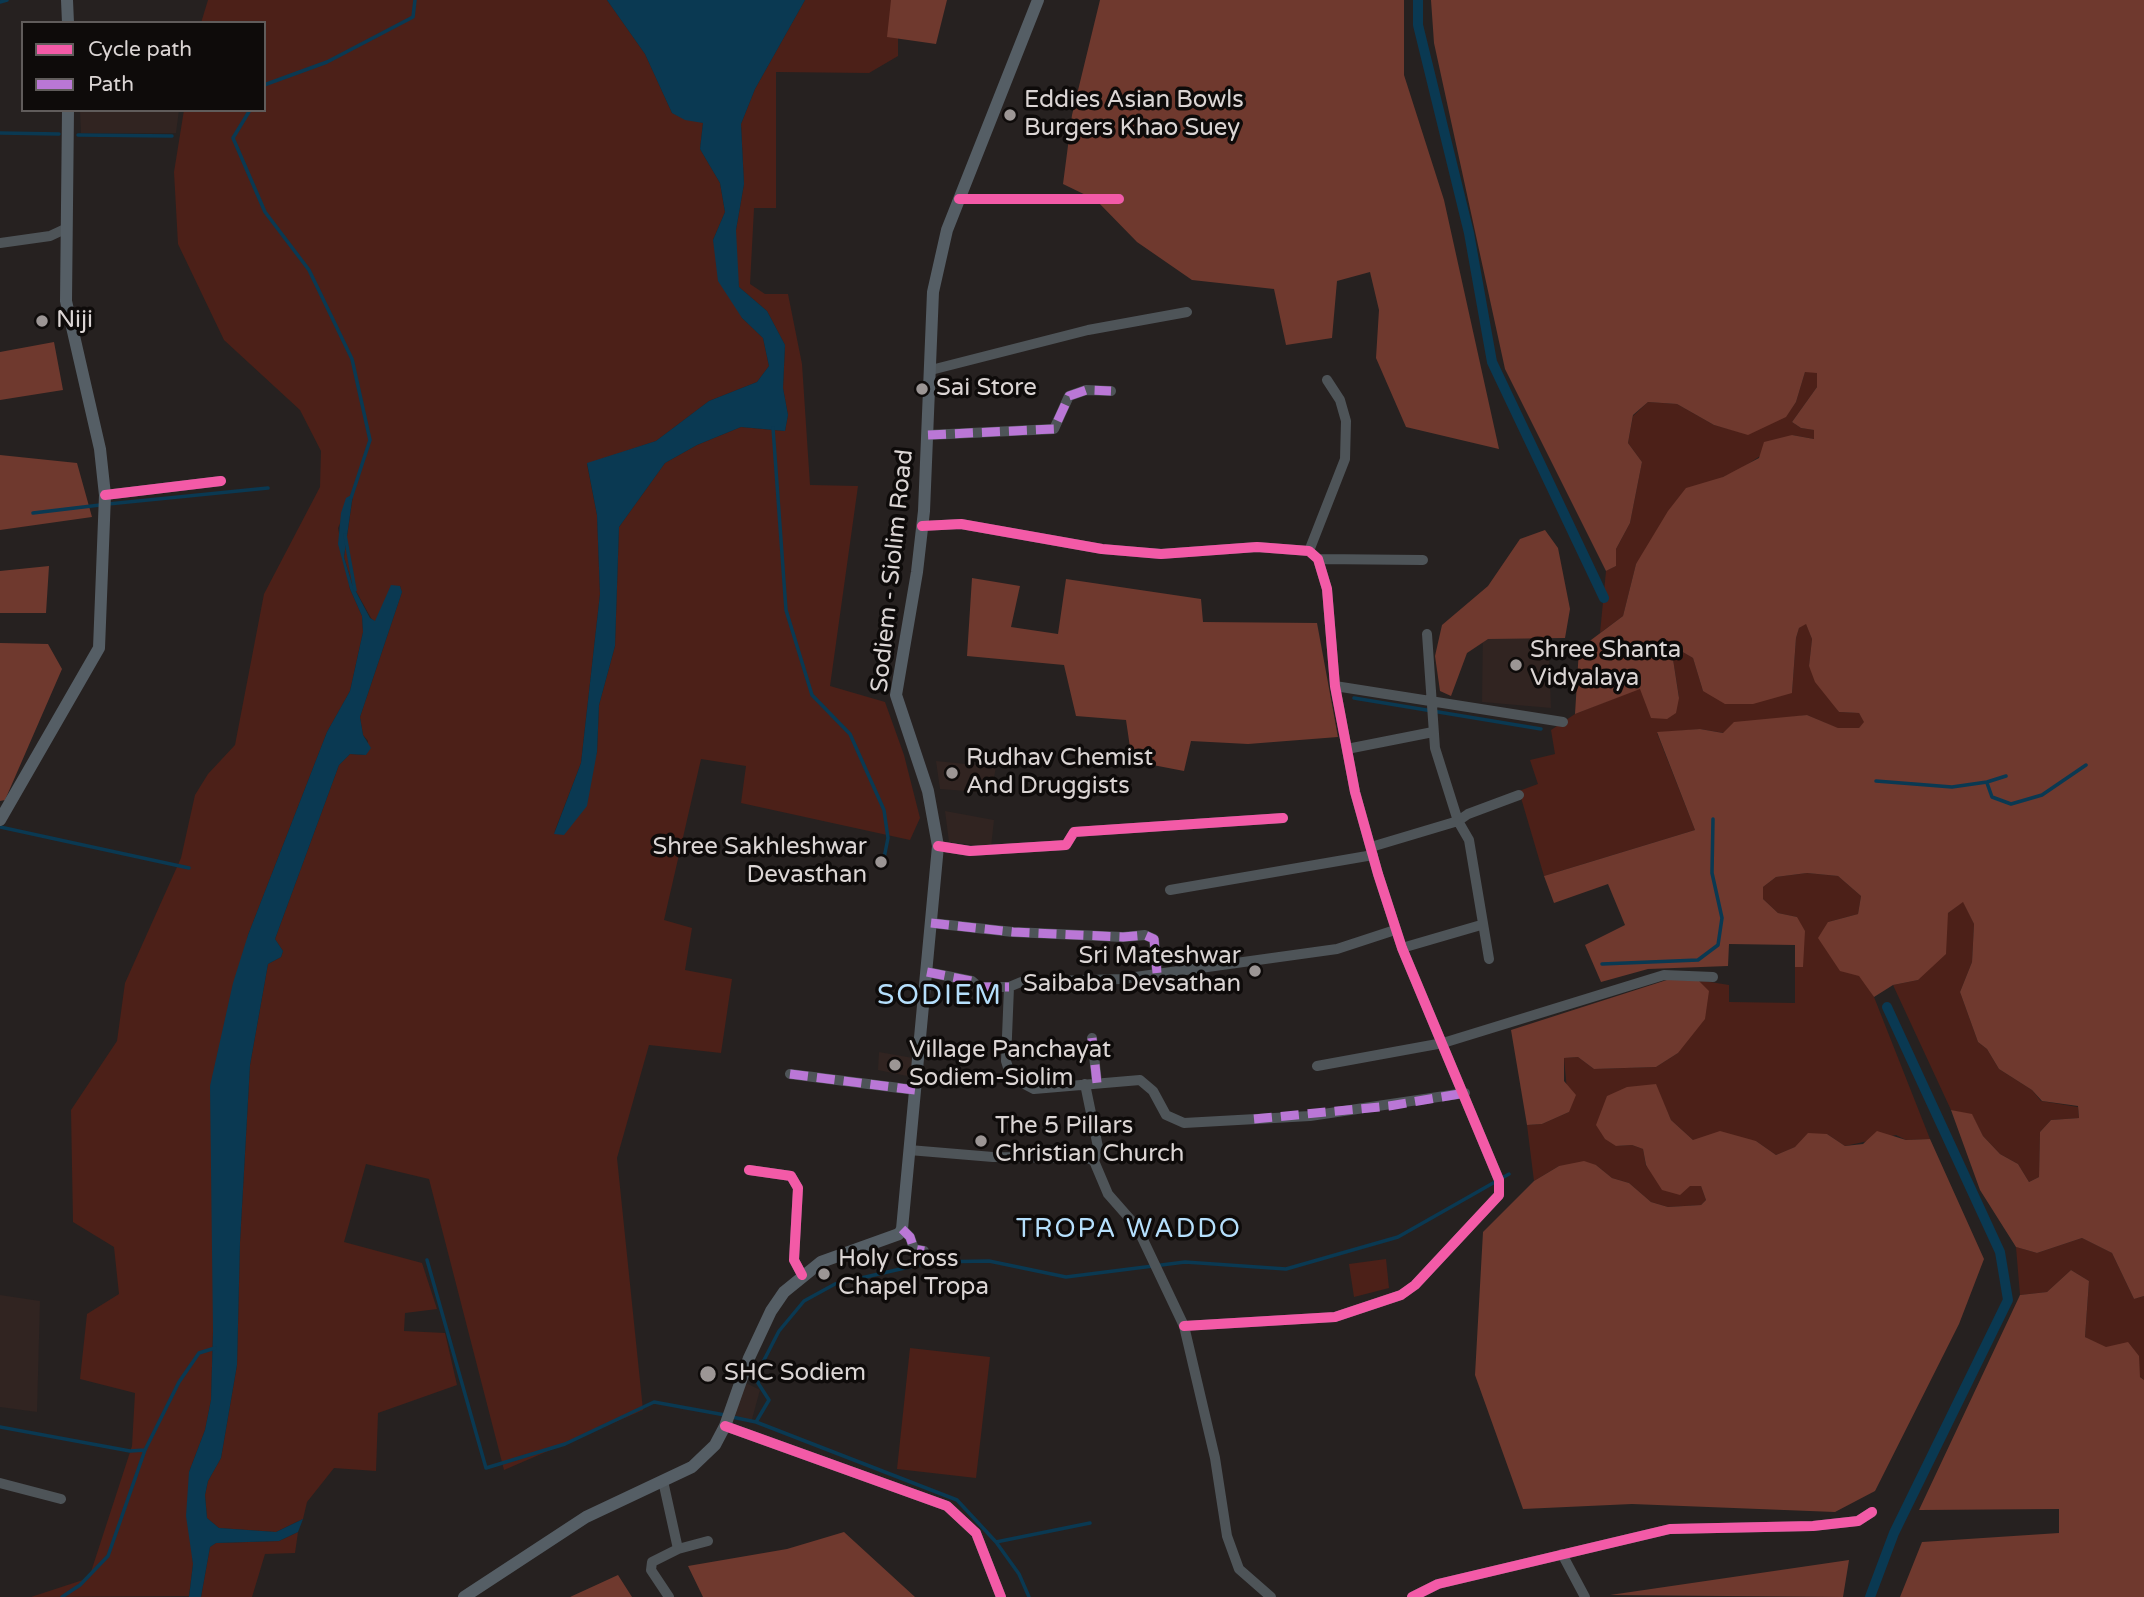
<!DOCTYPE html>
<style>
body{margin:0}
#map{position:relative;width:2144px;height:1597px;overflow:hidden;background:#262120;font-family:"Varela Round",sans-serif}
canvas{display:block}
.legend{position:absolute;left:21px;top:21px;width:245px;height:91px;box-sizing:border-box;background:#0e0b0a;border:2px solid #605c5b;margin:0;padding:9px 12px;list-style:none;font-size:21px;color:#dbd5d4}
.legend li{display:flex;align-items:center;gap:14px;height:35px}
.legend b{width:35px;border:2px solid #605c5b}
</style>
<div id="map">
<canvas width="2144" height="1597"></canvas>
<ul class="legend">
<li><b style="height:9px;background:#f35aa7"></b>Cycle path</li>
<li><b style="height:9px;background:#ba77d6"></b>Path</li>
</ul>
</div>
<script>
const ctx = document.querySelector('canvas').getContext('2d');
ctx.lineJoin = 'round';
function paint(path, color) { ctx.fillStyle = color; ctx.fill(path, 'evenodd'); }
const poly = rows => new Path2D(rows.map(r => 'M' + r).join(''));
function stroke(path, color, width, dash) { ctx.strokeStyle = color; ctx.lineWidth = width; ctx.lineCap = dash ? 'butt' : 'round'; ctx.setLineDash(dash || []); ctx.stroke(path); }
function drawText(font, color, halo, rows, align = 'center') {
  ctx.font = font + ' "Varela Round",sans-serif'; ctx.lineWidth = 7; ctx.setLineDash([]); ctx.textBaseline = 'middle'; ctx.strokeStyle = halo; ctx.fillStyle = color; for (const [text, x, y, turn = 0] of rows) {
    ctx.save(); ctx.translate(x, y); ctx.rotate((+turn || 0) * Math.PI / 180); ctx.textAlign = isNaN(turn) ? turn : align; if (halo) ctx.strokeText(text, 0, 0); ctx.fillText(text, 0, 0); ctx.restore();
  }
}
paint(poly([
 [80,110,179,110,176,133,81,133],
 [1483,626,1548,628,1551,708,1482,702],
 [936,761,996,767,991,793,940,789],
 [945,811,994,820,991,847,949,842],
 [879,1052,913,1058,912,1077,878,1070],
 [0,1295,40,1301,37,1412,0,1407],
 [744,1382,760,1390,751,1423,731,1417]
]), '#312421');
paint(poly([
 [208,0,607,0,645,54,672,113,703,123,700,149,720,183,725,212,713,240,742,318,763,338,769,366,757,382,709,401,656,441,587,464,597,515,600,594,581,763,554,833,597,753,599,705,615,646,619,527,665,463,697,445,741,427,785,431,788,415,783,388,785,345,767,311,739,287,736,268,736,230,744,184,741,124,755,89,805,0,898,0,898,56,869,73,776,72,776,208,754,208,750,284,765,294,788,294,802,364,810,485,858,486,830,686,885,702,904,755,920,818,910,840,741,803,746,766,701,759,664,920,692,928,685,970,732,979,721,1053,649,1045,617,1158,643,1410,504,1470,429,1179,366,1164,344,1242,422,1263,437,1309,405,1313,404,1331,445,1333,457,1385,378,1413,376,1471,334,1468,307,1502,303,1519,276,1532,219,1528,207,1518,205,1495,208,1481,221,1458,237,1365,240,1242,250,1065,268,964,281,957,283,951,275,939,339,765,350,754,366,755,368,741,363,735,360,717,402,592,400,586,375,622,371,618,352,584,344,557,353,495,338,528,350,589,362,616,363,632,350,691,327,732,248,935,213,1332,211,1400,205,1430,189,1472,193,1564,189,1596,31,1597,89,1578,132,1446,135,1393,80,1379,87,1314,119,1294,114,1247,73,1222,71,1110,117,1041,125,983,181,858,195,795,208,774,235,745,264,594,320,487,321,451,300,410,224,340,178,244,174,172,184,110,264,110,264,23,201,23],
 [1805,372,1817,372,1817,387,1792,422,1801,428,1815,430,1814,439,1792,435,1739,470,1723,477,1636,564,1623,616,1600,633,1606,571,1616,566,1616,549,1630,523,1642,462,1628,443,1633,416,1648,402,1677,404,1714,425,1748,434,1786,416,1796,402],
 [1806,623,1812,639,1809,666,1839,712,1859,713,1865,722,1859,728,1837,728,1807,715,1779,719,1724,733,1700,729,1657,733,1695,830,1544,876,1519,791,1538,784,1530,760,1555,754,1551,730,1575,714,1640,688,1679,697,1673,659,1681,651,1693,658,1703,691,1792,693,1796,638,1799,628],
 [1807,873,1838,876,1861,896,1858,914,1828,922,1874,997,1930,1139,1906,1140,1896,1135,1845,1146,1827,1134,1776,1155,1756,1141,1693,1140,1671,1120,1655,1084,1616,1146,1632,1145,1643,1149,1646,1166,1690,1186,1701,1186,1706,1200,1701,1205,1668,1207,1651,1202,1629,1183,1612,1178,1596,1165,1559,1166,1534,1181,1527,1125,1542,1124,1569,1112,1564,1058,1578,1057,1594,1069,1656,1067,1678,1053,1698,980,1729,985,1729,1002,1795,1003,1795,967,1803,967,1797,917,1778,913,1763,899,1763,887,1776,877],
 [1963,901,1974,924,1972,962,1960,992,1978,1042,1987,1049,1999,1069,2032,1090,2041,1101,2078,1107,2079,1118,2051,1120,2040,1132,2039,1177,2029,1182,2018,1164,2000,1154,1983,1136,1972,1115,1951,1110,1893,985,1918,980,1948,913],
 [2082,1238,2112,1253,2134,1299,2144,1296,2144,1380,2106,1348,2085,1337,2089,1281,2071,1270,2047,1292,2020,1295,2016,1247,2037,1253],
 [1386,1259,1389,1288,1354,1297,1349,1264],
 [910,1348,990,1357,976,1478,897,1469],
 [298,1532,295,1553,265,1554,252,1597,201,1597,210,1547,216,1543,279,1541]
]), '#4c2018');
paint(poly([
 [891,0,947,0,936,44,887,37],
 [1100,0,1404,0,1404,75,1444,200,1499,449,1406,427,1376,358,1379,310,1370,272,1337,281,1332,338,1286,345,1274,289,1192,280,1137,242,1096,200,1063,184,1072,115],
 [1431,0,2144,0,2144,1296,2134,1299,2112,1253,2082,1238,2037,1253,2016,1247,1980,1190,1951,1110,1972,1114,1983,1136,2000,1154,2018,1164,2029,1182,2039,1177,2040,1132,2051,1120,2079,1118,2078,1106,2042,1101,2032,1090,1999,1069,1987,1049,1978,1042,1960,992,1972,962,1974,924,1963,902,1948,913,1946,954,1918,980,1893,985,1874,997,1859,976,1840,971,1818,938,1828,922,1858,914,1861,896,1838,876,1807,873,1776,877,1763,887,1763,899,1778,913,1797,917,1805,931,1803,967,1795,967,1795,945,1729,944,1728,966,1648,969,1601,982,1585,945,1625,925,1608,884,1554,903,1544,876,1695,830,1657,732,1700,729,1723,733,1734,722,1807,715,1838,728,1859,728,1864,722,1859,713,1839,712,1815,682,1809,666,1812,639,1806,624,1799,628,1796,638,1792,693,1753,704,1725,704,1703,691,1693,658,1681,651,1673,659,1679,698,1676,713,1667,719,1651,718,1640,689,1575,714,1579,649,1623,616,1636,564,1668,511,1686,488,1723,477,1759,458,1764,442,1792,435,1814,439,1814,430,1801,428,1792,422,1817,387,1817,373,1805,372,1796,402,1786,417,1748,435,1714,425,1677,404,1648,402,1633,415,1628,443,1642,462,1630,523,1616,549,1616,566,1606,571,1505,369,1434,43],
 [54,342,63,390,0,400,0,352],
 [0,455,77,463,92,517,0,530],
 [1545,530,1558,548,1570,609,1565,638,1488,639,1467,653,1451,696,1440,691,1435,656,1442,625,1488,586,1520,539],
 [49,566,46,613,0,613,0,571],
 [972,578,1020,586,1011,627,1058,634,1066,579,1201,599,1203,622,1317,623,1338,737,1248,744,1191,741,1184,771,1132,761,1126,720,1076,716,1064,665,967,656],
 [0,643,48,644,62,669,5,800,0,801],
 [1673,978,1698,980,1709,991,1705,1019,1678,1053,1656,1067,1594,1069,1578,1057,1564,1058,1564,1081,1576,1095,1569,1112,1542,1124,1527,1125,1511,1030],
 [1656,1084,1671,1120,1693,1140,1720,1131,1756,1141,1776,1155,1795,1147,1808,1133,1827,1134,1845,1146,1863,1144,1877,1131,1906,1140,1930,1139,1984,1259,1959,1324,1875,1491,1835,1512,1632,1504,1523,1509,1475,1375,1483,1232,1534,1181,1559,1166,1584,1161,1596,1165,1612,1178,1629,1183,1651,1202,1668,1207,1701,1205,1706,1200,1701,1186,1690,1186,1680,1195,1662,1190,1646,1165,1643,1149,1632,1145,1616,1146,1605,1139,1596,1125,1607,1096,1627,1087],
 [2071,1270,2089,1281,2085,1337,2106,1347,2128,1342,2139,1356,2140,1377,2144,1380,2144,1597,1900,1597,1922,1542,2059,1533,2059,1509,1919,1510,2020,1295,2047,1292],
 [844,1532,915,1597,703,1597,688,1566,787,1549],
 [1849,1560,1843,1597,1610,1595],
 [618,1575,632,1597,570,1597]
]), '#6f392e');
paint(poly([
 [607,0,805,0,755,89,741,124,744,184,736,230,739,287,767,311,785,345,783,388,788,415,785,431,741,427,697,445,665,463,619,527,615,646,599,705,597,752,587,806,564,835,554,834,581,763,600,594,597,515,587,463,656,441,709,401,757,382,769,366,763,338,742,318,718,281,713,240,725,212,720,183,700,149,703,123,685,120,672,113,645,54],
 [353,494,344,557,352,584,370,618,375,621,391,585,400,586,402,592,360,717,363,735,371,748,366,755,350,754,339,765,275,939,283,951,281,957,268,964,250,1065,240,1242,237,1365,221,1458,208,1481,205,1495,207,1518,219,1528,276,1532,303,1519,298,1532,279,1541,216,1543,210,1547,201,1597,189,1597,193,1564,186,1516,189,1472,205,1430,211,1400,213,1332,210,1086,233,983,248,935,327,732,350,691,363,632,362,616,350,589,338,544,341,513,346,498]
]), '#0a3952');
stroke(poly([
 [0,2,7,0],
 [264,85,327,62,413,17,415,0],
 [250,110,233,138,265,212,309,270,352,359,370,440,351,498],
 [0,133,59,134],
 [78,135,172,136],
 [773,428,786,610,812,695,850,734,884,810,888,838,884,858],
 [108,504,268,488],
 [33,513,100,505],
 [345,535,355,590],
 [1354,698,1541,729],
 [1876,781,1952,787,1987,782,2006,776],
 [1987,783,1992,797,2011,804,2042,795,2086,765],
 [0,827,189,868],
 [1602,964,1698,960,1718,945,1722,918,1712,873,1713,819],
 [427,1260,486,1468,565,1444,654,1402,725,1415],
 [732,1417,756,1422,957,1500,996,1542,1019,1574,1029,1597],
 [756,1422,769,1400,758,1383,763,1362,779,1331,804,1301,835,1284,931,1262,989,1261,1066,1277,1185,1262,1286,1269,1398,1237,1509,1174],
 [0,1427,130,1451,145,1450],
 [996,1542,1090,1523],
 [62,1597,80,1585,108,1556,145,1450,179,1382,199,1353,215,1348]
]), '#0a3952', 3.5);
stroke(poly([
 [1418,0,1418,25,1469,233,1492,362,1604,598],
 [1870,1597,1894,1533,2008,1300,2000,1252,1887,1007]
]), '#0a3952', 10);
stroke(poly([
 [959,199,1119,199],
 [0,243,50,236,65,229],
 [931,370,1088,330,1187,312],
 [928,435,1054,429,1069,396,1086,390,1111,391],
 [105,495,221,481],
 [922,526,961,524,1102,549,1161,554,1257,547,1309,551,1318,559,1327,589,1335,686,1355,792,1378,874,1402,948,1499,1180,1499,1195,1415,1285,1401,1295,1335,1317,1184,1326],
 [1309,551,1345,459,1346,421,1340,400,1327,380],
 [1318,559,1423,560],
 [1427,634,1435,748,1458,821,1469,840,1489,959],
 [1335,686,1563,722],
 [1347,749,1433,732],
 [938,846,970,851,1066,845,1074,832,1283,818],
 [1371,847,1458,821,1468,814,1519,795],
 [1170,890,1373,855],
 [931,923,1013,932,1123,937,1145,935,1154,939,1157,973],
 [1395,930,1337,949,1121,979,1021,982,1009,987,1006,1061,1011,1077,1034,1089,1140,1080,1153,1091,1166,1115,1184,1123,1310,1116,1465,1093],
 [1402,948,1481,925],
 [927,972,972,981,979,987,1009,987],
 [1092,1038,1097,1083],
 [1317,1066,1443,1043,1664,975,1713,977],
 [790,1074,915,1090],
 [1085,1084,1098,1147,1094,1161],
 [909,1150,993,1157,1088,1158,1094,1161,1108,1194,1137,1227,1184,1326,1215,1458,1227,1536,1239,1569,1271,1597],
 [749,1170,791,1176,798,1188,794,1260,802,1275],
 [902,1229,910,1237,914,1249,924,1251],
 [725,1426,947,1506,976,1533,1001,1597],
 [663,1481,678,1549,652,1562,651,1570,669,1597],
 [0,1483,61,1499],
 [678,1549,708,1541],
 [1562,1554,1585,1597],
 [1412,1597,1438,1584,1670,1529,1813,1526,1858,1521,1872,1512]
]), '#4e5458', 10);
stroke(poly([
 [67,0,68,23],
 [0,820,99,648,105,495,100,449,66,301,68,110],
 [464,1597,586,1517,692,1467,715,1445,725,1426,749,1358,771,1311,784,1292,821,1262,899,1234,902,1229,938,846,928,791,896,695,917,572,924,511,933,292,947,230,1038,0]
]), '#555e65', 12);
stroke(poly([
 [928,435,1054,429,1069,396,1086,390,1111,391],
 [931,923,1013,932,1123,937,1145,935,1154,939,1157,973],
 [927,972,972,981,979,987,1009,987],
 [1092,1038,1097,1083],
 [790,1074,915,1090],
 [1254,1119,1389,1106,1465,1093],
 [902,1229,910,1237,914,1249,924,1251]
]), '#ba77d6', 9, [18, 9]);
stroke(poly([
 [959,199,1119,199],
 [105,495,221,481],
 [922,526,961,524,1102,549,1161,554,1257,547,1309,551,1318,559,1327,589,1335,686,1355,792,1378,874,1402,948,1499,1180,1499,1195,1415,1285,1401,1295,1335,1317,1184,1326],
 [938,846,970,851,1066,845,1074,832,1283,818],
 [749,1170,791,1176,798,1188,794,1260,802,1275],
 [725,1426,947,1506,976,1533,1001,1597],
 [1412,1597,1438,1584,1670,1529,1813,1526,1858,1521,1872,1512]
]), '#f35aa7', 10);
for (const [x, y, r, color] of [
 [1010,115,7,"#9c9695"],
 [42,321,7,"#9c9695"],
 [922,389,7,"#9c9695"],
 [1516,665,7,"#9c9695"],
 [952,773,7,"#9c9695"],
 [881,862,7,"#9c9695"],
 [1255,971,7,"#9c9695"],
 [895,1065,7,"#9c9695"],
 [981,1141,7,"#9c9695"],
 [824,1274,7,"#9c9695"],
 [708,1374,9,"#9c9695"]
]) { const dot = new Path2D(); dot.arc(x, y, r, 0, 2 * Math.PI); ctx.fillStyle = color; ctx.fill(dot); stroke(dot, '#0e0b0a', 2.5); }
drawText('24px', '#dbd5d4', '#0e0b0a', [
 ["Eddies Asian Bowls",1024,101],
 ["Burgers Khao Suey",1024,129],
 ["Niji",56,321],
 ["Sai Store",936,389],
 ["Shree Shanta",1530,651],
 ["Vidyalaya",1530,679],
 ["Rudhav Chemist",966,759],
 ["And Druggists",966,787],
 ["Shree Sakhleshwar",867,848,"right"],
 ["Devasthan",867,876,"right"],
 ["Sri Mateshwar",1241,957,"right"],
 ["Saibaba Devsathan",1241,985,"right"],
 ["Village Panchayat",909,1051],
 ["Sodiem-Siolim",909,1079],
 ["The 5 Pillars",995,1127],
 ["Christian Church",995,1155],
 ["Holy Cross",838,1260],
 ["Chapel Tropa",838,1288],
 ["SHC Sodiem",724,1374]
], 'left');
drawText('24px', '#dbd5d4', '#0e0b0a', [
 ["Sodiem - Siolim Road",893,571,-84]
]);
ctx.letterSpacing = '2px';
drawText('26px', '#b5dffc', '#0e0b0a', [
 ["TROPA WADDO",1129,1230]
]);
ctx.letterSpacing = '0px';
ctx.letterSpacing = '2px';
drawText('28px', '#b5dffc', '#0e0b0a', [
 ["SODIEM",940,997]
]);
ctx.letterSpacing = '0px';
</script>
